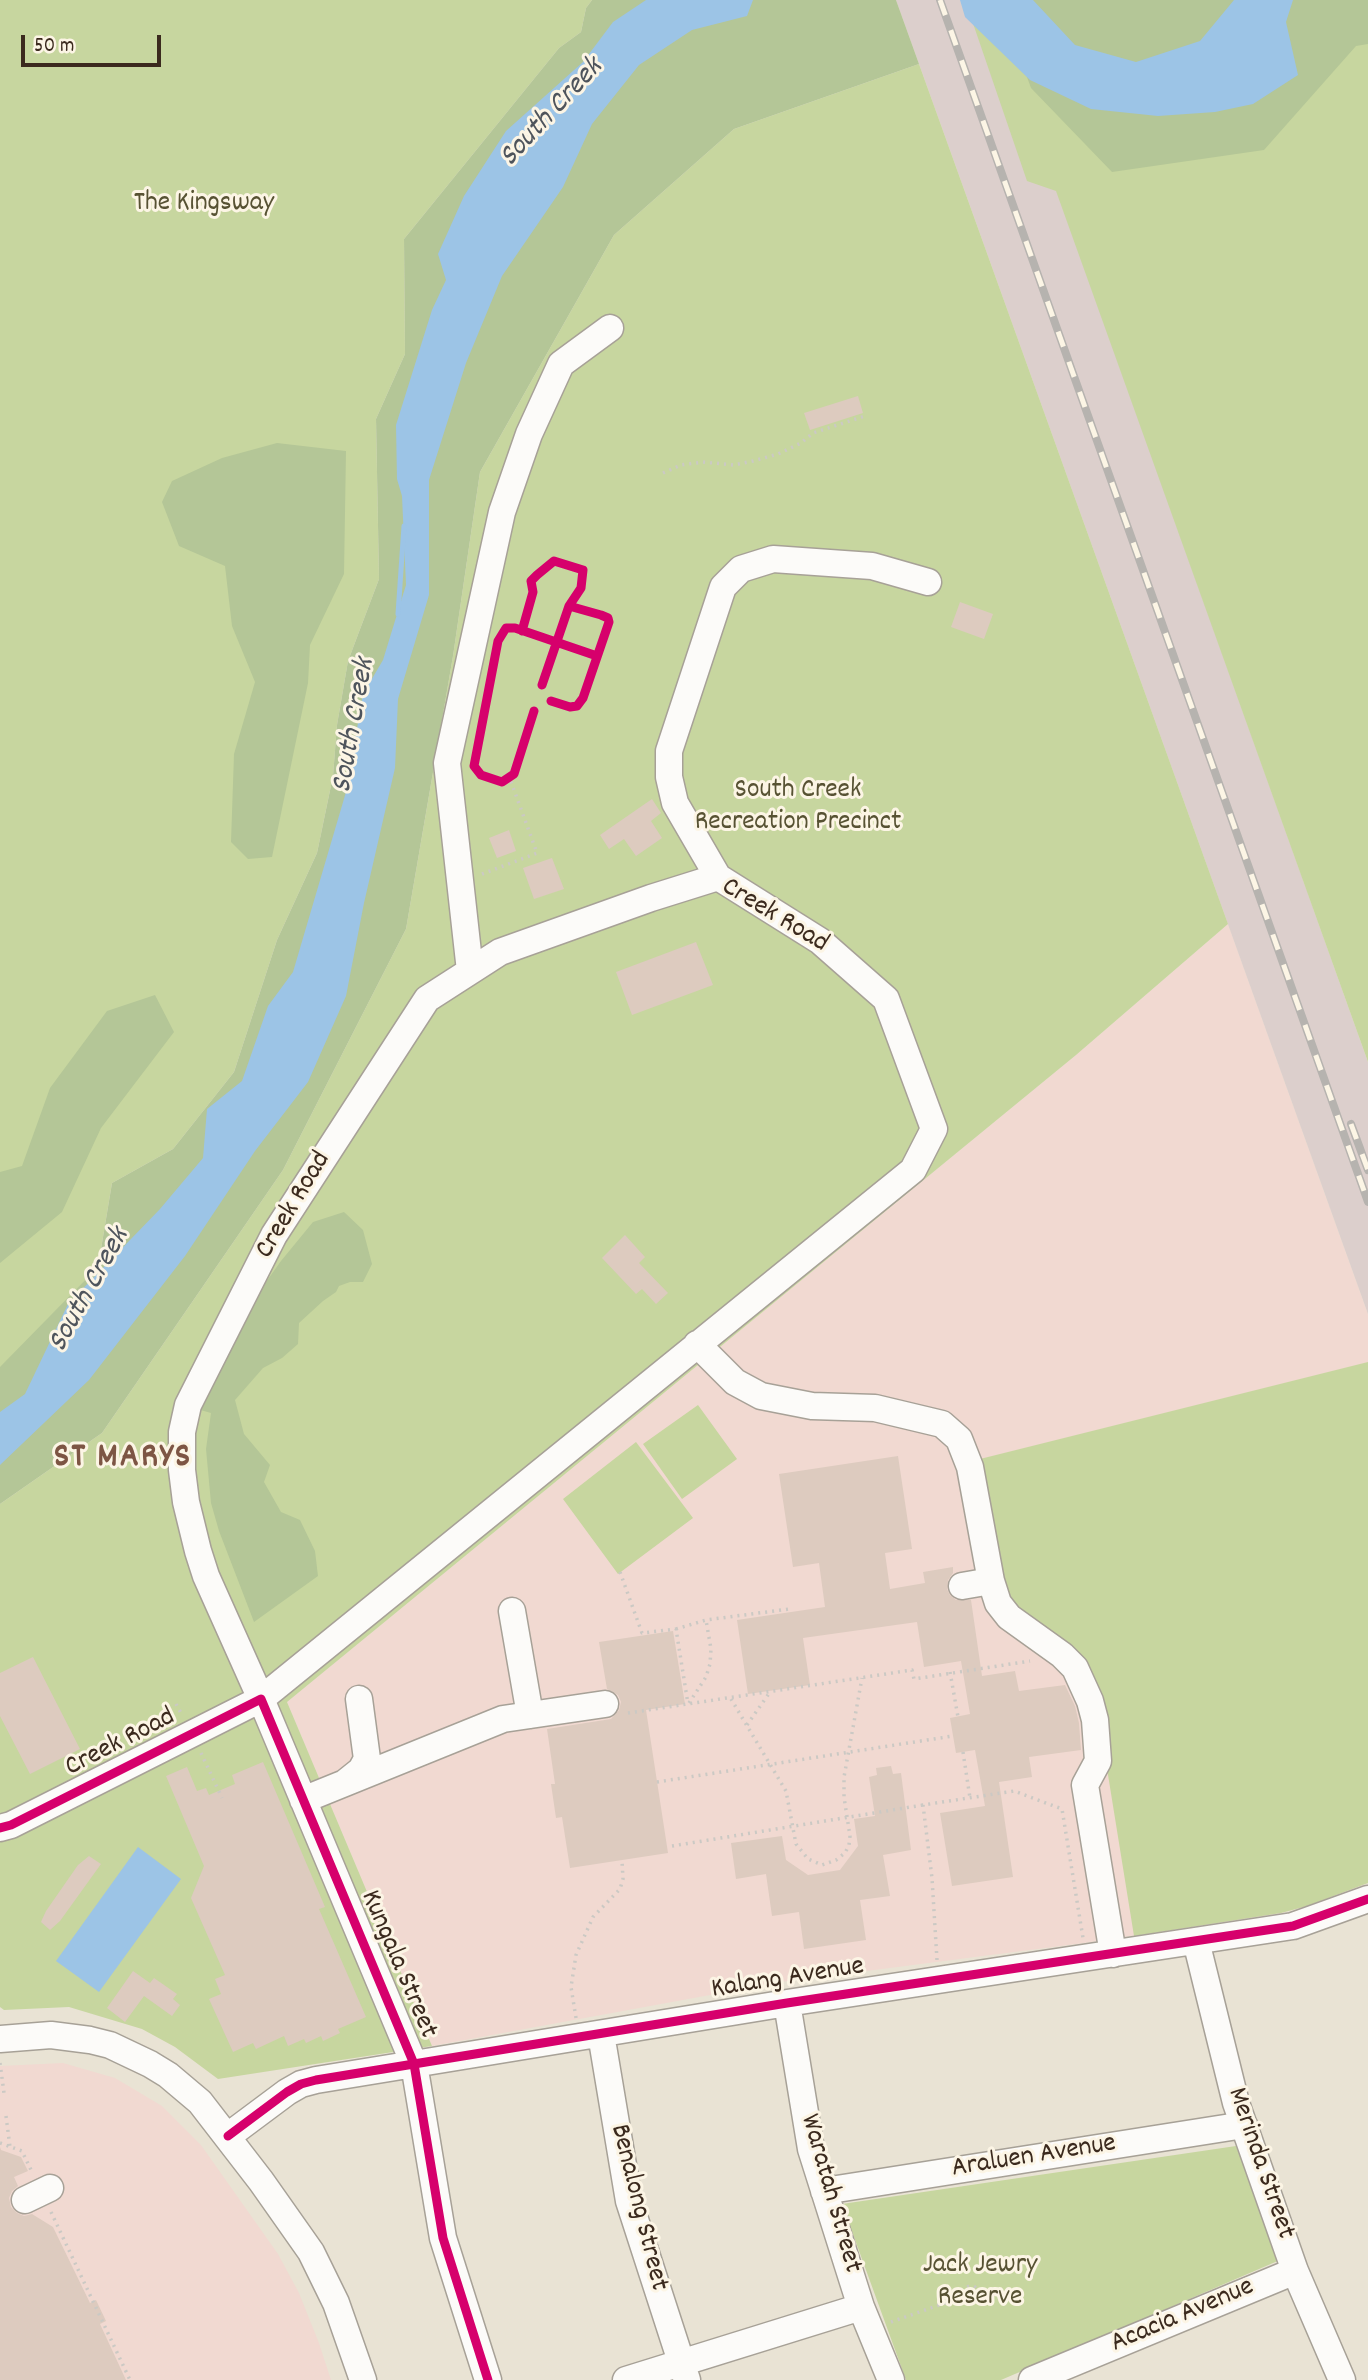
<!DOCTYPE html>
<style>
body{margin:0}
#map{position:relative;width:1368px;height:2380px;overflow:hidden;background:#e9e3d4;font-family:Dekko,sans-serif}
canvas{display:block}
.scale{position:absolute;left:21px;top:35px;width:140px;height:32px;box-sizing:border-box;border:4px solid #3b2a1e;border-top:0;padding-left:9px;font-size:21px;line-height:24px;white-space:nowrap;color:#3b2a1e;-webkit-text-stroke:5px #fcf5e5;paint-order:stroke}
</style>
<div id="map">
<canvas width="1368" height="2380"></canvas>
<div class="scale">50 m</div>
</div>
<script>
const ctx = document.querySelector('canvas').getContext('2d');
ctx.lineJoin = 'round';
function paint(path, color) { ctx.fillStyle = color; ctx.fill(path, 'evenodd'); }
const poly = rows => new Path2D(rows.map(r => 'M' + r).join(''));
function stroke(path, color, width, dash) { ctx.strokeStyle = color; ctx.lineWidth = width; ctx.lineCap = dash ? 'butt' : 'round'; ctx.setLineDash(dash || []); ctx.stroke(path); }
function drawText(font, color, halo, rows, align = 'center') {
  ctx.font = font + ' Dekko,sans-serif'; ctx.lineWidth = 6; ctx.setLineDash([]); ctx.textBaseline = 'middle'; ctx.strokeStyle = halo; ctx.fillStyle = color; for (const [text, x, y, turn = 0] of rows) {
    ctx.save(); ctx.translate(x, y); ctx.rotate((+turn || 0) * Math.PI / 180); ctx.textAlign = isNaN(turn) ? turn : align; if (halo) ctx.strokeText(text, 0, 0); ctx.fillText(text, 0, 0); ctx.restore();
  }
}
paint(poly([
 [1228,924,1368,1314,1368,1883,1307,1906,1281,1913,1084,1943,781,1982,432,2046,287,1702,1076,1055],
 [63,2063,115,2078,162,2106,201,2145,278,2254,299,2293,319,2343,331,2380,0,2380,0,2066]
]), '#f1d9d1');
paint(poly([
 [896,0,989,0,1368,1062,1368,1314]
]), '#dccfcc');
paint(poly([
 [0,0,592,0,586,8,581,32,559,48,404,239,405,354,376,419,379,579,348,661,337,725,333,776,317,853,277,940,234,1072,173,1149,112,1183,98,1267,0,1371],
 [965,0,1368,0,1368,1062,1056,191,1027,181],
 [919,64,1228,924,1076,1055,287,1702,432,2046,218,2079,175,2047,142,2029,69,2007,4,2010,0,2007,0,1504,102,1433,283,1170,406,929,453,656,480,472,614,235,734,129],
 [1368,1362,1368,1883,1307,1906,1281,1913,1134,1936,1094,1688,1007,1604,972,1461],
 [698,1405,737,1459,682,1499,643,1444],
 [636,1442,693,1518,618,1574,563,1499],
 [1236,2146,1280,2260,1001,2380,906,2380,842,2204]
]), '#c7d69f');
paint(poly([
 [592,0,896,0,919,64,734,129,614,235,480,472,453,656,406,929,283,1170,102,1433,0,1504,0,1367,98,1267,112,1183,173,1149,234,1072,277,940,317,853,333,776,337,725,348,661,379,579,376,419,405,354,404,239,559,48,581,32,586,8],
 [999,0,1368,0,1368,44,1356,46,1264,150,1112,172,1031,88],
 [277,443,346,451,344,574,310,645,308,683,272,857,248,859,231,842,234,754,255,682,232,626,225,566,179,546,162,502,172,481,222,458],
 [155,995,174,1032,101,1128,62,1212,0,1263,0,1172,22,1166,50,1088,107,1011],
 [344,1212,363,1230,372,1264,363,1282,350,1282,339,1286,336,1292,323,1301,299,1323,298,1344,282,1358,263,1368,235,1400,244,1434,270,1465,264,1482,281,1512,300,1520,315,1551,318,1576,254,1622,219,1531,211,1503,206,1449,211,1413,197,1409,251,1303,281,1261,313,1222]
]), '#b4c697');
paint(poly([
 [646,0,753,0,747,16,692,30,639,65,592,124,563,187,502,276,466,363,429,480,429,595,398,699,395,768,364,903,346,996,308,1082,255,1151,185,1256,89,1380,0,1465,0,1412,25,1394,68,1304,160,1209,203,1158,207,1109,242,1081,268,1006,293,972,346,792,363,694,383,660,406,585,402,496,397,479,396,425,432,310,446,280,438,254,464,196,506,131,583,62,613,22],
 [960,0,1033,0,1075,45,1136,62,1200,41,1234,0,1293,0,1286,22,1298,75,1253,104,1215,112,1158,116,1091,109,1030,80,965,17],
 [138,1847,181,1879,99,1992,56,1961]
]), '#9cc4e6');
stroke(poly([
 [398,614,404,526]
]), '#9cc4e6', 5);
paint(poly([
 [858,396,863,413,810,430,804,413],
 [960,602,993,614,984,639,951,627],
 [652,799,661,813,651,821,662,838,636,856,624,839,609,849,600,835],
 [509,830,516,851,497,858,489,838],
 [552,858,564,889,534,899,523,868],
 [696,942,713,985,632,1015,616,972],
 [625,1235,645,1257,639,1263,668,1293,656,1304,642,1289,636,1294,602,1258],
 [898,1456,912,1549,885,1553,890,1589,925,1583,923,1572,953,1567,953,1573,948,1580,947,1589,950,1595,956,1600,971,1600,982,1676,1015,1671,1019,1691,1065,1685,1075,1706,1079,1723,1081,1750,1029,1757,1032,1777,999,1782,1013,1877,952,1886,940,1813,985,1806,975,1750,956,1753,950,1718,970,1714,961,1661,924,1667,917,1622,803,1638,810,1685,748,1694,737,1620,825,1607,819,1563,793,1567,779,1474],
 [673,1631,685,1704,646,1710,668,1853,570,1868,562,1817,556,1818,551,1784,555,1784,547,1729,611,1719,619,1710,621,1702,618,1695,607,1689,599,1642],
 [33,1657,80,1749,30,1774,0,1716,0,1673],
 [263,1762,325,1907,319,1909,366,2017,338,2029,340,2033,323,2041,321,2036,306,2043,304,2039,288,2046,284,2036,256,2049,253,2043,233,2052,209,1999,221,1994,215,1979,225,1975,191,1898,204,1866,166,1776,187,1767,197,1791,206,1788,209,1795,235,1784,232,1775],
 [891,1766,893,1774,901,1773,911,1850,883,1855,890,1896,860,1900,866,1940,804,1949,799,1912,772,1916,766,1874,736,1879,731,1843,782,1836,786,1860,808,1875,840,1870,858,1846,854,1819,875,1816,869,1777,877,1775,876,1768],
 [89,1856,101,1864,60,1921,50,1930,41,1922,46,1911,78,1865],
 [133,1971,150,1983,154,1978,177,1994,173,1999,180,2005,172,2016,144,1996,125,2022,107,2008],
 [0,2147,1,2150,21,2157,28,2171,14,2177,18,2186,12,2191,9,2198,11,2207,17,2213,24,2216,32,2214,53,2227,90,2303,96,2300,106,2321,100,2324,126,2380,0,2380]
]), '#ddcbbf');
const minor = poly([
 [718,877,675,803,669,777,669,751,723,587,741,569,773,559,872,566,928,582],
 [470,971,447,763,502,512,529,434,561,364,610,328],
 [697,1344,735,1382,761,1396,812,1406,875,1408,942,1424,959,1439,970,1467,991,1581,998,1603,1009,1617,1062,1655,1075,1668,1090,1701,1095,1720,1098,1761,1085,1785,1113,1954],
 [962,1586,991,1581],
 [512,1611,530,1715],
 [346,1782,361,1770,367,1759,359,1699],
 [303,1800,503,1719,605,1704],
 [0,1828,11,1825,261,1699,913,1170,934,1129,886,999,820,941,718,877,651,898,500,952,427,999,274,1235,188,1405,182,1432,182,1470,186,1502,198,1551,206,1576,261,1699,414,2064,443,2238,488,2380],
 [1196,1941,1236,2103,1295,2271,1342,2380],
 [787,2003,811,2149,861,2307,891,2380],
 [601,2034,629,2201,687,2380],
 [0,2039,51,2035,90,2040,110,2045,150,2064,168,2075,200,2102,261,2181,311,2252,336,2303,363,2380],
 [228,2136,287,2092,301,2084,316,2080,787,2003,1293,1926,1368,1899],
 [824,2191,1244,2125],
 [25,2200,50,2188],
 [626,2380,861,2307],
 [1032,2380,1295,2271]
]);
stroke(minor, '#a7a197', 29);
stroke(poly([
 [663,473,681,465,703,462,734,465,753,461,778,454,801,443,813,433,865,416],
 [482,874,537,853,510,779],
 [620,1572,642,1633,676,1629,688,1704],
 [676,1629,706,1620,789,1609],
 [950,1672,958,1717],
 [731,1699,786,1791,796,1844,808,1859,822,1865,836,1860,845,1853,849,1845,850,1836,844,1797,844,1777,862,1678],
 [689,1703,706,1677,710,1664,711,1649,706,1620],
 [176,1704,182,1715],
 [628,1713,912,1670,914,1679,1030,1661],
 [747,1725,770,1692],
 [963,1752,970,1798],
 [201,1753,222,1798],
 [657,1782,953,1736],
 [672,1846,923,1805],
 [937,1960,932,1878,923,1805,1014,1791,1062,1809,1083,1938],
 [576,2018,571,1987,576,1955,593,1917,620,1889,623,1879,622,1861],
 [0,2063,4,2093],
 [6,2116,10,2147],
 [0,2143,22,2151,32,2172],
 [51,2212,130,2380],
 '964 2293a7 7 0 1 1 14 0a7 7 0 1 1-14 0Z',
 [891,2322,965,2296]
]), '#cbc9c4', 3.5, [2, 5]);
stroke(minor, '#fcfbf9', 26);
const rail = poly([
 [940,0,1368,1202],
 [1351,1124,1368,1170]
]);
stroke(rail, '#b6b3af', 8);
stroke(rail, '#fcf5e5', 5, [16]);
stroke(poly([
 [522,631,533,592,531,581,537,575,554,561,583,570,581,588,569,606,542,685],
 [551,701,570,707,577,706,583,698,609,622,608,618,601,615,569,606],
 [534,711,514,774,502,782,481,775,474,766,498,641,506,628,515,628,597,656],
 [0,1828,11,1825,261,1699,414,2064,443,2238,488,2380],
 [228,2136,287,2092,301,2084,316,2080,787,2003,1293,1926,1368,1899]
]), '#d6006c', 9);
drawText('28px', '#575233', '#fcf5e5', [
 ["The Kingsway",204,205],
 ["South Creek",798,792],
 ["Recreation Precinct",798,824],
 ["Jack Jewry",980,2267],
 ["Reserve",980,2299]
]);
drawText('28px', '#3b2a1e', '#fcf5e5', [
 ["Creek Road",774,917,31],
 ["Creek Road",295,1206,-59],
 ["Creek Road",121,1744,-27],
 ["Kungala Street",397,1965,67],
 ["Kalang Avenue",788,1980,-9],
 ["Araluen Avenue",1034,2158,-9],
 ["Merinda Street",1259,2164,71],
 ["Waratah Street",829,2194,74],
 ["Benalong Street",637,2208,76],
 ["Acacia Avenue",1183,2317,-23]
]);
drawText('italic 30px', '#4e545c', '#fcf5e5', [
 ["South Creek",553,114,-47],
 ["South Creek",356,726,-80],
 ["South Creek",91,1291,-61]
]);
ctx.letterSpacing = '2px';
drawText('bold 35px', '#7d5544', '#fcf5e5', [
 ["ST MARYS",123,1460]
]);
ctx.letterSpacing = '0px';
</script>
